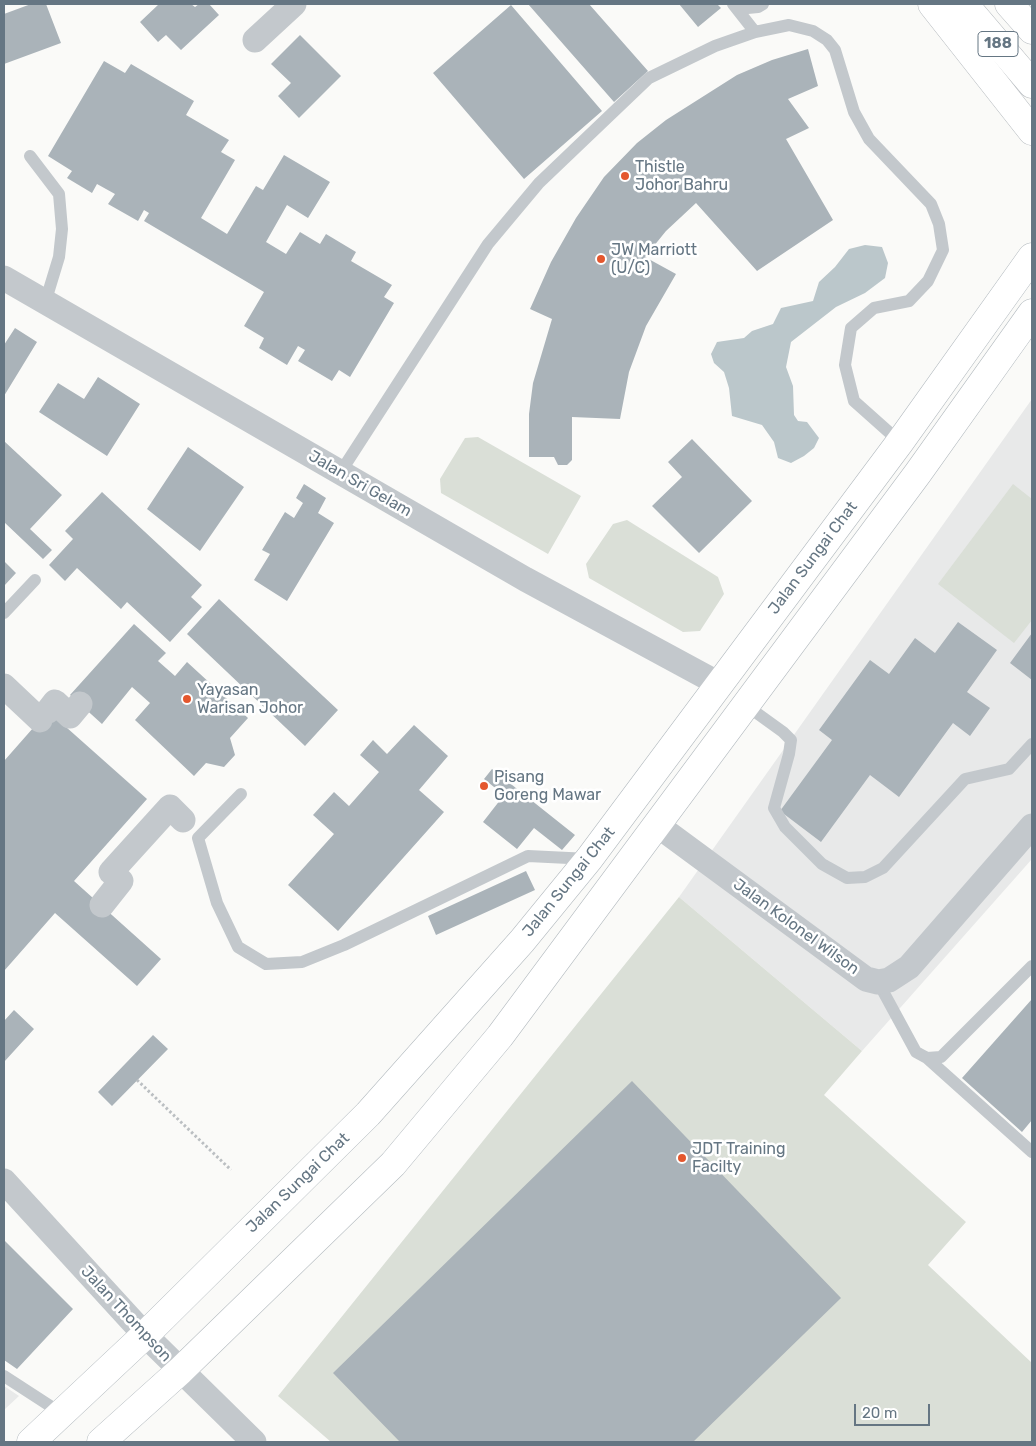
<!DOCTYPE html>
<style>
body{margin:0}
#map{position:relative;width:1036px;height:1446px;overflow:hidden;background:#fafaf8;font-family:Rubik,sans-serif}
canvas{display:block}
.frame{position:absolute;inset:0;border:5px solid #657683;pointer-events:none}
.scale{position:absolute;left:854px;top:1404px;width:76px;height:22px;box-sizing:border-box;border:2px solid #657683;border-top:0;padding-left:6px;font-size:15px;line-height:18px;white-space:nowrap;color:#657683;-webkit-text-stroke:4px #fff;paint-order:stroke}
</style>
<div id="map">
<canvas width="1036" height="1446"></canvas>
<div class="frame"></div>
<div class="scale">20 m</div>
</div>
<script>
const ctx = document.querySelector('canvas').getContext('2d');
ctx.lineJoin = 'round';
function paint(path, color) { ctx.fillStyle = color; ctx.fill(path, 'evenodd'); }
const poly = rows => new Path2D(rows.map(r => 'M' + r).join(''));
function stroke(path, color, width, dash) { ctx.strokeStyle = color; ctx.lineWidth = width; ctx.lineCap = dash ? 'butt' : 'round'; ctx.setLineDash(dash || []); ctx.stroke(path); }
function drawText(font, color, halo, rows, align = 'center') {
  ctx.font = font + ' Rubik,sans-serif'; ctx.lineWidth = 5; ctx.setLineDash([]); ctx.textBaseline = 'middle'; ctx.strokeStyle = halo; ctx.fillStyle = color; for (const [text, x, y, turn = 0] of rows) {
    ctx.save(); ctx.translate(x, y); ctx.rotate((+turn || 0) * Math.PI / 180); ctx.textAlign = isNaN(turn) ? turn : align; if (halo) ctx.strokeText(text, 0, 0); ctx.fillText(text, 0, 0); ctx.restore();
  }
}
paint(poly([
 [1032,399,1032,859,862,1051,679,897],
 [4,1386,19,1396,4,1410]
]), '#e8e9e9');
paint(poly([
 [478,437,581,496,548,554,441,493,440,479,465,438],
 [1013,484,1032,499,1032,620,1014,643,938,584],
 [627,520,718,577,724,594,700,631,683,632,589,578,586,564,613,524],
 [679,897,862,1051,824,1095,966,1222,928,1265,1032,1363,1032,1442,331,1442,278,1396]
]), '#dadfd7');
paint(poly([
 [865,245,882,247,888,263,885,278,865,293,836,307,791,342,786,367,793,386,794,415,798,421,807,422,819,438,814,448,804,456,791,463,778,458,774,442,762,425,732,416,729,388,724,372,714,363,711,354,717,342,744,338,752,331,773,324,781,308,813,301,819,282,835,267,849,249]
]), '#bbc7cb');
paint(poly([
 [31,4,46,4,61,43,4,64,4,14],
 [159,4,191,4,195,7,199,4,209,4,219,15,181,50,166,35,158,42,140,22],
 [528,4,589,4,648,71,614,102],
 [679,4,717,4,721,8,698,27],
 [511,5,602,111,524,179,433,73],
 [300,35,341,76,299,118,278,96,291,83,271,64],
 [808,49,818,86,788,99,809,128,786,139,833,220,757,271,696,203,666,231,645,257,676,274,646,326,629,372,620,419,572,417,572,460,567,465,558,465,554,457,529,457,529,414,533,383,552,319,530,309,551,262,576,218,604,177,637,143,666,120,737,75,772,60],
 [104,61,125,73,131,64,194,101,186,115,229,140,221,152,235,160,201,218,227,234,256,186,263,190,284,155,330,182,308,218,287,205,266,242,286,254,300,232,320,244,326,234,356,252,351,261,392,285,384,297,394,303,350,377,339,370,332,381,298,361,305,350,298,346,287,365,259,348,264,338,244,326,264,292,144,221,149,213,144,210,138,221,108,204,115,194,97,184,92,193,67,178,72,171,48,156],
 [15,328,37,342,4,396,4,345],
 [98,377,140,404,107,456,39,412,58,383,84,399],
 [692,439,752,501,699,553,652,506,682,477,668,462],
 [4,441,62,495,30,529,52,550,43,559,4,522],
 [188,447,244,487,200,551,147,509],
 [304,484,326,498,318,513,334,523,287,601,254,580,270,554,262,550,285,512,294,518,303,503,296,498],
 [102,492,202,585,191,597,202,607,170,642,127,602,121,609,77,568,65,581,49,565,73,539,65,531],
 [4,561,16,573,4,586],
 [219,599,338,710,305,746,187,634],
 [958,622,997,650,967,692,990,708,970,736,953,723,899,797,870,775,821,842,780,811,832,740,819,730,870,660,889,674,915,638,935,653],
 [134,624,166,653,158,661,175,676,187,662,248,718,230,738,235,755,224,767,206,763,194,776,135,720,150,703,132,687,102,724,70,695],
 [1032,633,1032,680,1010,663],
 [48,711,147,799,74,881,161,959,137,986,55,913,4,971,4,761],
 [414,725,448,756,419,790,444,812,338,931,288,885,334,834,313,815,334,792,349,806,379,772,360,755,373,740,387,754],
 [492,769,575,835,562,850,534,828,517,849,483,822,504,795,484,779],
 [526,871,535,890,436,935,428,916],
 [1032,999,1032,1120,1022,1132,962,1078],
 [14,1010,34,1029,4,1062,4,1021],
 [153,1035,168,1049,112,1106,98,1092],
 [632,1081,841,1298,693,1442,400,1442,333,1373],
 [4,1240,73,1309,17,1369,4,1360]
]), '#aab3b9');
const secondary = poly([
 [31,1442,145,1335,368,1114,522,941,589,859,900,442,1032,257],
 [101,1442,180,1371,393,1164,500,1036,918,473,1032,313]
]);
const primary = poly([
 [932,4,1032,131],
 [1030,317,1032,315]
]);
const highway = poly([
 [964,4,1032,84],
 [1009,4,1032,30]
]);
stroke(secondary, '#b3babf', 29);
stroke(primary, '#b5babe', 29);
stroke(highway, '#b4b9bd', 29);
stroke(poly([
 [137,1080,231,1170]
]), '#bbbfc2', 3, [2.5, 2.5]);
stroke(poly([
 [733,4,755,32],
 [737,9,758,7,763,4],
 [30,156,59,194,62,229,59,257,45,303],
 [340,473,488,244,539,183,649,78,715,46,755,32,789,25,813,31,827,40,835,50,854,112,869,139,931,204,939,224,943,250,928,281,909,301,874,308,851,328,845,365,854,401,900,442],
 [4,613,35,580],
 [747,706,783,732,791,740,789,754,774,808,785,827,822,864,847,878,865,877,883,868,965,779,1009,769,1032,744],
 [241,794,198,838,217,903,238,947,266,964,302,962,344,945,528,856,589,859],
 [878,982,916,1052,927,1058,941,1057,1032,966],
 [927,1058,1032,1152],
 [4,1376,61,1413]
]), '#c3c8cc', 12);
stroke(poly([
 [255,40,294,4],
 [4,278,525,579,719,684],
 [4,686,40,720],
 [48,711,55,702,70,716,80,704],
 [657,825,866,979,878,982,889,980,909,967,1032,826],
 [102,905,121,881,111,872,170,807,183,820],
 [4,1181,145,1335,254,1442]
]), '#c3c8cc', 25);
stroke(secondary, '#fff', 28);
stroke(primary, '#fff', 28);
stroke(highway, '#fff', 28);
for (const [x, y, r, color] of [
 [625,176,5,"#e4572e"],
 [601,259,5,"#e4572e"],
 [187,699,5,"#e4572e"],
 [484,786,5,"#e4572e"],
 [682,1158,5,"#e4572e"]
]) { const dot = new Path2D(); dot.arc(x, y, r, 0, 2 * Math.PI); ctx.fillStyle = color; ctx.fill(dot); stroke(dot, '#fff', 2); }
for (const [x, y, w] of [
 [998,44,40]
]) { const box = new Path2D(); box.roundRect(x - w / 2, y - 12.5, w, 25, 4); ctx.fillStyle = '#fff'; ctx.fill(box); stroke(box, '#657683', 1); }
drawText('bold 15px', '#657683', null, [
 ["188",998,44]
]);
drawText('16px', '#657683', '#fff', [
 ["Thistle",635,167],
 ["Johor Bahru",635,185],
 ["JW Marriott",611,250],
 ["(U/C)",611,268],
 ["Yayasan",197,690],
 ["Warisan Johor",197,708],
 ["Pisang",494,777],
 ["Goreng Mawar",494,795],
 ["JDT Training",692,1149],
 ["Facilty",692,1167]
], 'left');
drawText('16px', '#657683', '#fff', [
 ["Jalan Sri Gelam",360,484,30],
 ["Jalan Sungai Chat",813,558,-53],
 ["Jalan Sungai Chat",569,882,-51],
 ["Jalan Kolonel Wilson",796,927,36],
 ["Jalan Sungai Chat",298,1183,-44],
 ["Jalan Thompson",126,1314,47]
]);
</script>
